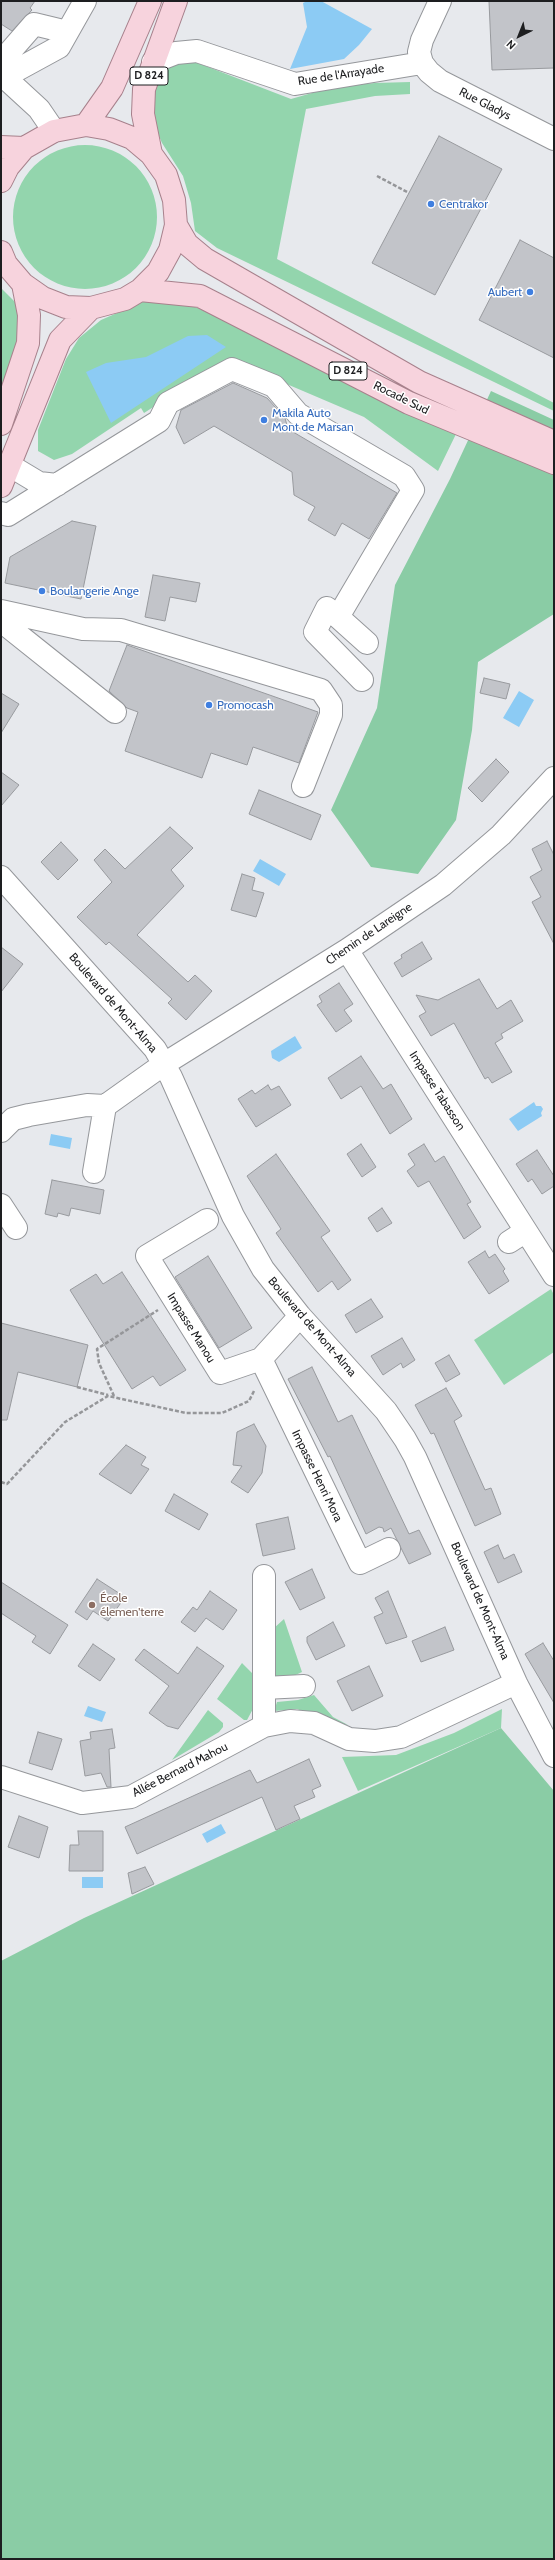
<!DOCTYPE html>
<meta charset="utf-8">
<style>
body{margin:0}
#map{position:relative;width:555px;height:2560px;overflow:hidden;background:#e7e9ed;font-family:Cabin,sans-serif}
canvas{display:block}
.frame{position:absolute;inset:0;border:2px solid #1d1e20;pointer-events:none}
.north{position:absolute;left:499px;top:16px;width:40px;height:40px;-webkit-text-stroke:3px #fff;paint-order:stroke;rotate:223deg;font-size:11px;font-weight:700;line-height:16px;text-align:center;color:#1d1e20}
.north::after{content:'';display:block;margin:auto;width:14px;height:18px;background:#1d1e20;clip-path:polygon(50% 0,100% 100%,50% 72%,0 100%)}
</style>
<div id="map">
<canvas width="555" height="2560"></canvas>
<div class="frame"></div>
<div class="north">N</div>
</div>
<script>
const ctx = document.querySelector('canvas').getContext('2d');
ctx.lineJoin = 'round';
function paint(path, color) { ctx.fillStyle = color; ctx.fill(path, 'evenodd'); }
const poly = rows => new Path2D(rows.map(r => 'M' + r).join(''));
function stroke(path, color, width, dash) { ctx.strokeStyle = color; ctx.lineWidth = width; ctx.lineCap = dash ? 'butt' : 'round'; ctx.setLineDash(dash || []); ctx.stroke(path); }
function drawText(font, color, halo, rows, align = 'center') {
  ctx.font = font + ' Cabin,sans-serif'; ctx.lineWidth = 3; ctx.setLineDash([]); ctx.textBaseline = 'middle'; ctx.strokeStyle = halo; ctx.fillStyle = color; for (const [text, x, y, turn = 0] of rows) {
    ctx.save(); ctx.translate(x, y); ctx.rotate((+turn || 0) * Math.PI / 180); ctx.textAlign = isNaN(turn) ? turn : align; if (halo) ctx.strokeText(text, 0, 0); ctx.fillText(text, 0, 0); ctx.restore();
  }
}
paint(poly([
 [190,60,291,99,333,87,375,83,410,82,410,94,375,96,306,109,277,259,554,403,554,411,217,248,195,231,191,203,183,176,162,143,150,115,154,79,165,64],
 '13 217a72 72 0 1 1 144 0a72 72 0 1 1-144 0Z',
 [1,288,17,304,19,335,1,388],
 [147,300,168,300,195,307,227,321,456,434,438,471,364,417,228,359,144,413,141,408,72,454,54,460,38,451,38,430,66,359,79,338,101,320],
 [551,1289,554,1295,554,1352,504,1385,474,1340],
 [284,1619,302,1672,285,1680,276,1679,270,1670,273,1629],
 [242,1663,254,1675,254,1707,247,1720,244,1720,217,1699],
 [314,1695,333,1717,348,1725,322,1719,297,1709,274,1711,277,1702,298,1700],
 [502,1709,501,1728,358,1791,342,1757,396,1755,454,1733],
 [208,1710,223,1723,223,1727,219,1732,172,1760]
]), '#93d5ad');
paint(poly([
 [491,391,554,420,554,614,478,662,472,730,456,820,418,874,371,867,331,810,377,708,395,585,450,479],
 [501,1728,554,1791,554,2559,1,2559,1,1961,84,1918]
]), '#8acca5');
paint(poly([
 [307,1,321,1,372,29,359,45,344,59,290,69,307,27,303,3],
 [207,335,226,347,111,423,86,372,106,363,146,357,188,336],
 [519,691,534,700,519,727,503,718],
 [260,859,286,874,279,886,253,871],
 [295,1036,302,1048,279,1062,272,1058,271,1051],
 [534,1102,536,1106,541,1106,543,1109,541,1113,542,1116,518,1131,509,1119],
 [51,1134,72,1138,70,1149,49,1145],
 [88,1706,106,1712,102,1722,84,1716],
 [221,1824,226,1833,207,1843,202,1834],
 [82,1877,103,1877,103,1888,82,1888]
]), '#8ccbf4');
const building = poly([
 [1,1,35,1,30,8,32,10,12,31,1,24,1,1],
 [489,1,554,1,554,68,492,70,489,1],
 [439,136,502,169,435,295,372,263,439,136],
 [520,240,554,258,554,358,479,320,520,240],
 [233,383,267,398,285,418,288,429,397,493,369,539,342,523,335,536,308,520,315,507,294,495,292,472,214,426,184,444,176,427,181,410,233,383],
 [72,521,96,526,81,599,5,583,10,557,72,521],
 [153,575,200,583,196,602,170,597,165,621,145,617,153,575],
 [127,645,318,712,299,763,253,747,247,765,211,753,202,778,125,751,138,712,127,708,109,691,127,645],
 [484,678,510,684,506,699,480,693,484,678],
 [1,693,19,704,1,733,1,693],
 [496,759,509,772,482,802,468,788,496,759],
 [1,772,19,785,1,806,1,772],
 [259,790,321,815,311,840,249,814,259,790],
 [170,827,193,848,171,870,184,886,137,935,188,982,195,975,212,991,186,1020,168,1003,172,999,109,942,106,945,77,917,112,882,94,860,105,849,125,869,170,827],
 [547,841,554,855,554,944,532,902,541,897,530,877,542,870,532,849,547,841],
 [61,842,78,860,58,880,41,862,61,842],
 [242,874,255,878,252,890,264,893,256,917,231,910,242,874],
 [422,942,432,959,402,977,394,963,402,958,401,955,422,942],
 [1,947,23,964,1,992,1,947],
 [479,979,497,1009,511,1000,523,1021,501,1034,503,1038,495,1043,512,1072,492,1083,488,1077,485,1079,454,1023,431,1036,419,1016,426,1012,416,995,438,1000,479,979],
 [339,983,353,1004,344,1010,352,1021,336,1032,317,1005,322,1002,319,996,339,983],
 [361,1056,383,1089,391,1084,412,1119,390,1134,361,1086,341,1099,328,1078,361,1056],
 [268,1085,271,1090,279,1086,291,1105,256,1127,238,1099,252,1090,255,1094,268,1085],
 [361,1144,376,1167,362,1177,347,1154,361,1144],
 [424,1144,435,1162,444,1156,471,1202,467,1204,481,1227,464,1239,429,1181,418,1187,407,1171,415,1165,408,1154,424,1144],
 [537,1150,554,1176,554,1186,542,1194,532,1179,528,1182,516,1164,537,1150],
 [276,1154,330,1231,321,1237,351,1280,338,1290,332,1281,318,1292,276,1233,281,1229,247,1176,276,1154],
 [52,1180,104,1190,100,1214,71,1208,69,1216,58,1213,57,1217,45,1214,52,1180],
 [382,1208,392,1223,377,1232,368,1218,382,1208],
 [485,1251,489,1258,495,1254,505,1269,503,1271,509,1281,489,1294,468,1262,485,1251],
 [208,1256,252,1328,219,1348,175,1277,208,1256],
 [122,1272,186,1370,160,1386,153,1376,132,1389,70,1290,96,1274,103,1284,122,1272],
 [371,1299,383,1317,356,1333,345,1315,371,1299],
 [1,1323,88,1345,77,1387,18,1372,7,1420,1,1420,1,1323],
 [402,1338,415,1360,403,1368,401,1363,383,1375,371,1356,402,1338],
 [449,1355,460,1374,446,1382,435,1363,449,1355],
 [312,1367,338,1422,352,1415,409,1534,419,1530,431,1554,409,1564,391,1528,384,1532,383,1528,379,1527,366,1534,330,1456,328,1457,288,1379,312,1367],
 [446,1388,462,1416,454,1421,485,1490,491,1488,501,1514,475,1526,434,1433,431,1434,415,1405,446,1388],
 [254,1424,266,1446,262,1473,248,1493,231,1482,242,1466,233,1465,237,1432,254,1424],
 [126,1445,146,1457,141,1465,149,1469,131,1494,99,1474,126,1445],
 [174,1494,208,1514,199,1530,165,1511,174,1494],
 [288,1517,295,1549,263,1556,256,1524,288,1517],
 [498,1545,504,1559,514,1554,522,1572,498,1583,484,1552,498,1545],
 [312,1569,325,1598,300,1610,285,1582,312,1569],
 [97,1579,125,1597,108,1621,93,1611,87,1620,75,1612,97,1579],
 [1,1582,68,1625,50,1654,32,1642,36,1636,1,1613,1,1582],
 [210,1591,237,1610,223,1630,206,1618,195,1632,181,1622,193,1607,197,1610,210,1591],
 [388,1591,407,1637,386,1644,374,1617,383,1613,375,1598,388,1591],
 [333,1622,345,1646,316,1660,307,1642,307,1637,333,1622],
 [445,1627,454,1650,421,1662,412,1641,445,1627],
 [543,1643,554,1661,554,1703,525,1654,543,1643],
 [93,1644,115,1659,100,1681,78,1666,93,1644],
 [197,1647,224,1666,178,1729,167,1726,149,1713,169,1686,135,1660,144,1649,178,1674,197,1647],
 [369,1666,383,1696,352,1711,337,1681,369,1666],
 [112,1729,115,1748,109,1749,111,1787,107,1787,101,1773,85,1776,80,1741,91,1739,90,1732,112,1729],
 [38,1732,62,1739,52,1770,29,1763,38,1732],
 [309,1759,321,1786,312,1790,315,1797,294,1806,300,1819,276,1830,262,1797,137,1854,125,1827,250,1770,257,1783,309,1759],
 [19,1816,48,1827,39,1858,8,1847,19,1816],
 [78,1831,103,1831,103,1871,69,1871,70,1845,79,1845,78,1831],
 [145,1867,154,1884,132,1894,128,1873,145,1867]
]);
paint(building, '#c2c4c9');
stroke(building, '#989a9e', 1);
const minor = poly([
 [440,1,422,40,419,52,422,63,429,72,440,81,554,139],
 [153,62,176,53,197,51,295,84,422,63],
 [1,74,39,109,54,131],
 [4,77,59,47,85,1],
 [4,77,7,55,34,24,67,32],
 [9,465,39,483,57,485],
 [1,513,8,515,159,421,168,403,232,369,274,386,298,414,404,476,413,490,338,617,367,643],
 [1,611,83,629,121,630,321,690,331,705,331,715,303,786],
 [338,617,327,608,315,632,362,680],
 [1,621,115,712],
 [1,877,155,1049,171,1077,233,1216,263,1269,300,1316,386,1411,405,1439,415,1457,516,1683,554,1756],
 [347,950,554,1275],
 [1,1131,13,1119,29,1115,87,1105,105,1106,164,1064,347,950,443,885,501,835,554,778],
 [94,1172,105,1106],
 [1,1205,16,1228],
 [207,1220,147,1256,220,1373,261,1359,300,1316],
 [509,1242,526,1231],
 [261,1359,360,1563,389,1549],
 [264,1688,304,1686],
 [264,1726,264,1576],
 [1,1777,82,1803,131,1797,264,1726,290,1721,314,1723,349,1739,375,1741,401,1737,516,1683]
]);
const major = poly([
 [86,125,112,88,150,1],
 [1,147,24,148],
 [151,154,143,114,144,89,176,1],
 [1,181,8,167,24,148,54,131,86,125,109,129,132,138,151,154,166,175,174,200,176,225,170,250,158,272,140,290,125,299,91,308,66,307,43,298,23,284,6,264,1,252],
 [176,225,187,244,205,259,419,382,554,442],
 [140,290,200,296,409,403,554,463],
 [1,424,28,343,29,315,23,284],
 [1,486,60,340,91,308]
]);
stroke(minor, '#95979b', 24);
stroke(major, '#a7818c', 24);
stroke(poly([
 [377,176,409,193],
 [77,1387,108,1395],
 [114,1396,99,1363,97,1349,158,1310],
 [1,1482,7,1484,65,1422,108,1396,186,1413,222,1413,249,1401,254,1391]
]), '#959699', 2.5, [4, 2]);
stroke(minor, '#fff', 22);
stroke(major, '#f7d3dd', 22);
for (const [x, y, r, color] of [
 [431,204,4,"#3f7fe0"],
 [530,292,4,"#3f7fe0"],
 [264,420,4,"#3f7fe0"],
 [42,591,4,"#3f7fe0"],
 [209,705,4,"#3f7fe0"],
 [92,1605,4,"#8d6e63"]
]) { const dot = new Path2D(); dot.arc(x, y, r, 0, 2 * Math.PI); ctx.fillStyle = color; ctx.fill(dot); stroke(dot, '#fff', 1.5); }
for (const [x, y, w] of [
 [149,76,38],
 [348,371,38]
]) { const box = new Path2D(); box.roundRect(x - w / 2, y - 9, w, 18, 3); ctx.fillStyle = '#fff'; ctx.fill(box); stroke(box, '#1d1e20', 1); }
drawText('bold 11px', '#1d1e20', null, [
 ["D 824",149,76],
 ["D 824",348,371]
]);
drawText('12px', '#1d1e20', '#fff', [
 ["Rue de l'Arrayade",341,75,-9],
 ["Rue Gladys",485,104,27],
 ["Rocade Sud",401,398,26],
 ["Chemin de Lareigne",369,934,-34],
 ["Boulevard de Mont-Alma",113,1003,49],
 ["Impasse Tabasson",437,1091,57],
 ["Boulevard de Mont-Alma",312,1327,49],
 ["Impasse Manou",191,1328,58],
 ["Impasse Henri Mora",317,1476,64],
 ["Boulevard de Mont-Alma",480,1601,66],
 ["Allée Bernard Mahou",180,1770,-27]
]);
drawText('12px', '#366cbe', '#fff', [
 ["Centrakor",439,204],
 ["Aubert",522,292,"right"],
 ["Makila Auto",272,413],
 ["Mont de Marsan",272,427],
 ["Boulangerie Ange",50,591],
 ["Promocash",217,705]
], 'left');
drawText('12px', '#785e54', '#fff', [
 ["École",100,1598],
 ["élemen'terre",100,1612]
], 'left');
</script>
